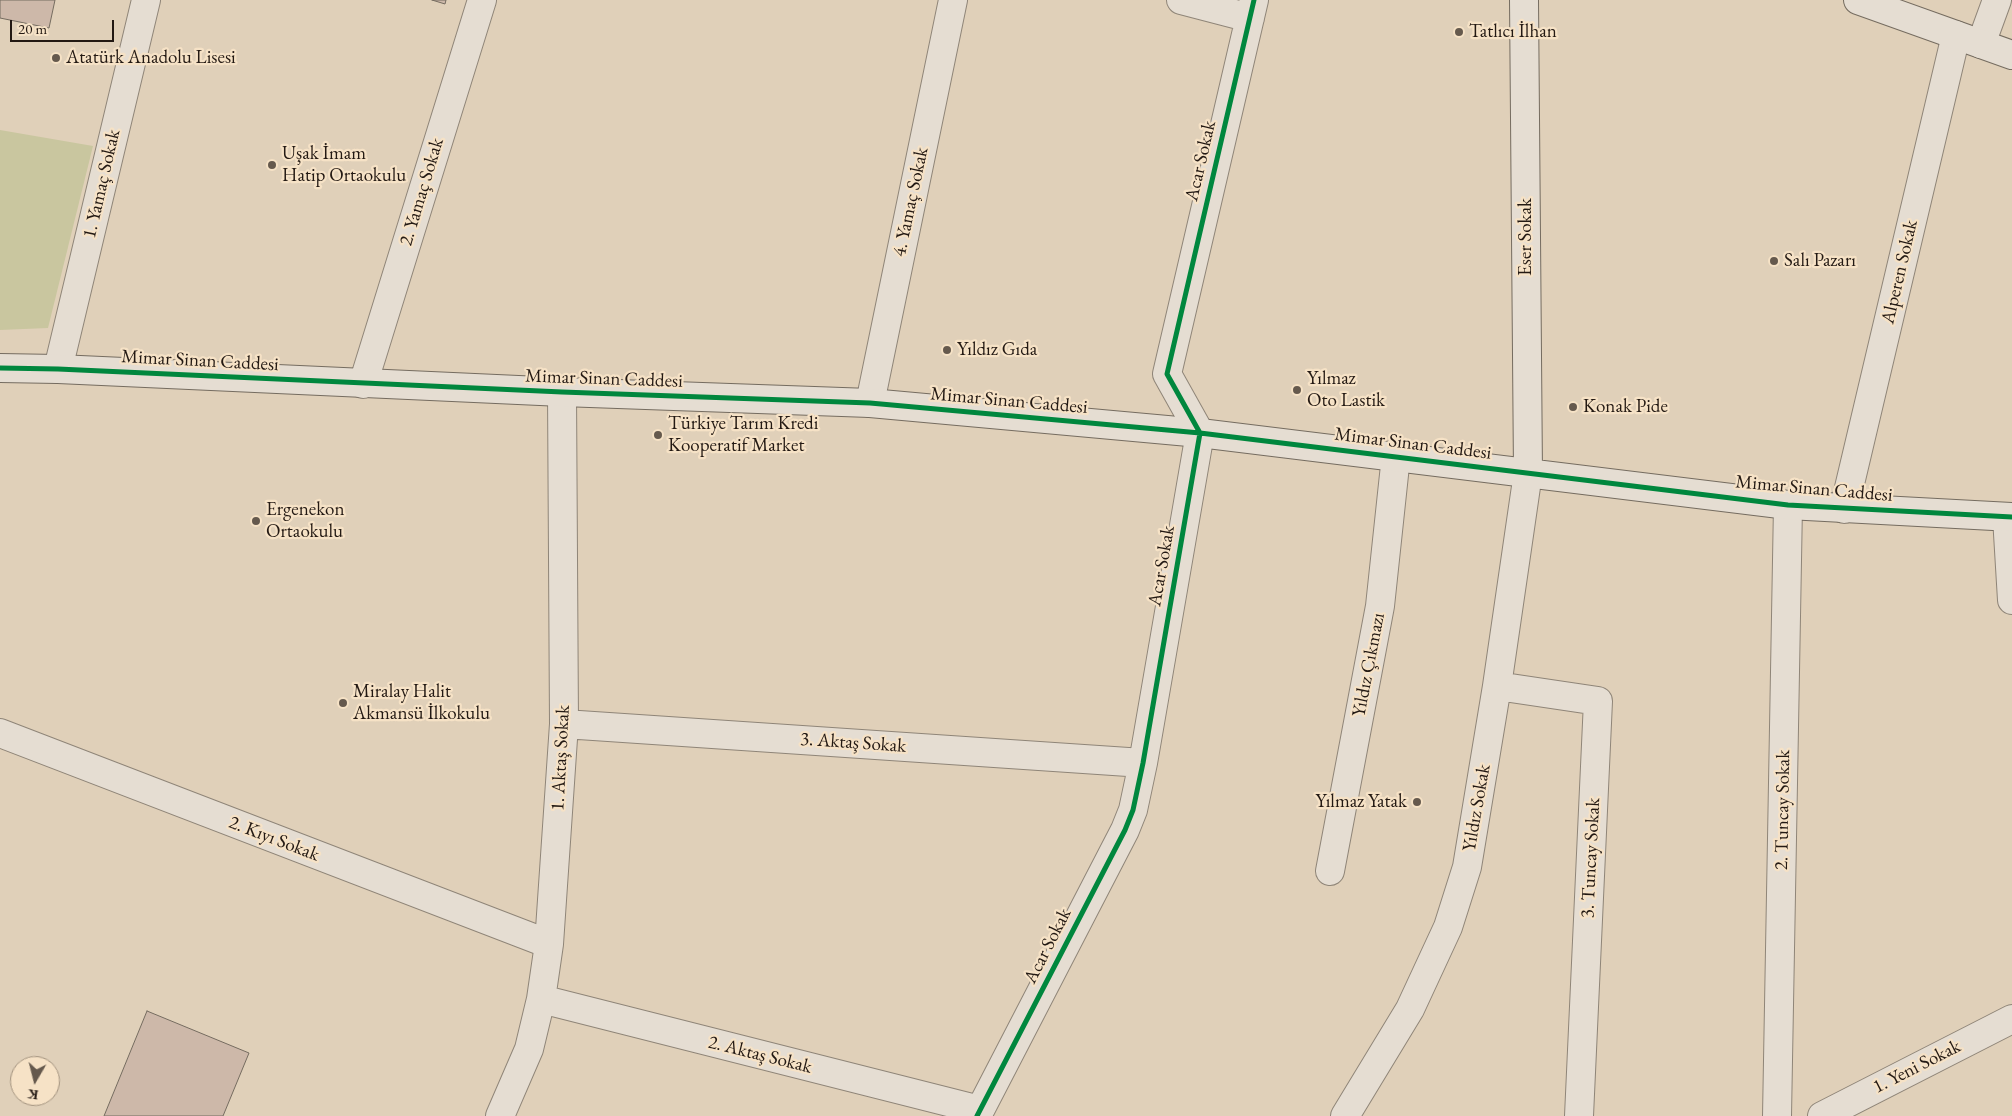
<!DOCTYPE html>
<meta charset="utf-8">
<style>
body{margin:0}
#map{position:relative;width:2012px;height:1116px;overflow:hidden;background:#e0d0b9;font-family:"EB Garamond",serif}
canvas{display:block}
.north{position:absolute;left:10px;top:1056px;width:50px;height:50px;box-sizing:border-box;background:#f6e2c6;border:1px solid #a2927e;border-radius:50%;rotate:188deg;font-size:14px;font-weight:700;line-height:20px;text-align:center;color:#231913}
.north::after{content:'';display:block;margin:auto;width:18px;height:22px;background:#65594d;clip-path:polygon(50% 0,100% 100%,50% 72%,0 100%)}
.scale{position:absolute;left:10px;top:20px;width:104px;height:22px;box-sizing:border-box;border:2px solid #231913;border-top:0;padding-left:6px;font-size:15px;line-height:18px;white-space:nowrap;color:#231913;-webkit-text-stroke:4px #f6e2c6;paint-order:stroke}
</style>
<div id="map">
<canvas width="2012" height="1116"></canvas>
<div class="north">K</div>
<div class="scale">20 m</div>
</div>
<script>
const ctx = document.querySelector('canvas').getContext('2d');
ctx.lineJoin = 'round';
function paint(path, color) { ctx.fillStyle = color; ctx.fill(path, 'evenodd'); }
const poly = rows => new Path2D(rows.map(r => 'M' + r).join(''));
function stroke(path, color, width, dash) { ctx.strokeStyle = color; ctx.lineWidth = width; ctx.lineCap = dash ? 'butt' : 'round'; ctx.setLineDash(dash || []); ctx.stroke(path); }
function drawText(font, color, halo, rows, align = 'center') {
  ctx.font = font + ' "EB Garamond",serif'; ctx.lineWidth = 4.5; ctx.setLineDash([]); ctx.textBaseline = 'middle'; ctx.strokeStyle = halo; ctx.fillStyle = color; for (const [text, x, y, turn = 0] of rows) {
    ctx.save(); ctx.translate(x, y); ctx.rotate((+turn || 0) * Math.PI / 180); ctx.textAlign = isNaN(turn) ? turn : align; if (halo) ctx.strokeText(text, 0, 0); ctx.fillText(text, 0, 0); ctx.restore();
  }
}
paint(poly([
 [0,130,93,146,48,328,0,330]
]), '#c9c69f');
const building = poly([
 [0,0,55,0,49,28,0,18,0,0],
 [432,0,446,0,445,4,432,0],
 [147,1011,249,1053,223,1116,104,1116,147,1011]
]);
paint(building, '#cdb8a9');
stroke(building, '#756c60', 1);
const street = poly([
 [1181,0,1250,18],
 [1981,44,1997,0],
 [58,369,146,0],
 [363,384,482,0],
 [870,403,953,0],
 [1844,509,1956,35],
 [2007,517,2012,600],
 [1497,686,1598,701,1579,1116],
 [564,724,1143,763],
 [0,733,549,944],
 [1330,871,1380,606,1396,456],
 [541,999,980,1110],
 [500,1116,529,1049,541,999,549,944,564,724,562,392],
 [977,1116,1125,830,1133,810,1143,763,1200,433,1167,374,1254,0],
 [1345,1116,1410,1009,1448,927,1467,867,1497,686,1528,473],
 [1777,1116,1788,505],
 [1822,1116,2012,1019]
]);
const secondary = poly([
 [1524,0,1528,473],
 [1858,0,2012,55],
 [0,368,58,369,562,392,870,403,1200,433,1788,505,2012,517]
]);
stroke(street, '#8f8578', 30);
stroke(secondary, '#756c60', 30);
stroke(street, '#e5ddd2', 28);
stroke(secondary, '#e5ddd2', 28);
stroke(poly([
 [0,368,58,369,562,392,870,403,1200,433,1788,505,2012,517],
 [977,1116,1125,830,1133,810,1143,763,1200,433,1167,374,1254,0]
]), '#00873e', 5);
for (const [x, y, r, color] of [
 [1459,32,5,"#65594d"],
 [56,58,5,"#65594d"],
 [272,165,5,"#65594d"],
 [1774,261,5,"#65594d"],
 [947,350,5,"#65594d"],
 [1297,390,5,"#65594d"],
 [1573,407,5,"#65594d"],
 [658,435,5,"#65594d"],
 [256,521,5,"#65594d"],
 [343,703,5,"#65594d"],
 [1417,802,5,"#65594d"]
]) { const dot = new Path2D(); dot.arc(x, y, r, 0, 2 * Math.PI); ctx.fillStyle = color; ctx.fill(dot); stroke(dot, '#f6e2c6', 2); }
drawText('19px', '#231913', '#f6e2c6', [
 ["Tatlıcı İlhan",1469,32],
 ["Atatürk Anadolu Lisesi",66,58],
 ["Uşak İmam",282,154],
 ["Hatip Ortaokulu",282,176],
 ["Salı Pazarı",1784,261],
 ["Yıldız Gıda",957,350],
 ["Yılmaz",1307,379],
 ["Oto Lastik",1307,401],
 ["Konak Pide",1583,407],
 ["Türkiye Tarım Kredi",668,424],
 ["Kooperatif Market",668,446],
 ["Ergenekon",266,510],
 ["Ortaokulu",266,532],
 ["Miralay Halit",353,692],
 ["Akmansü İlkokulu",353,714],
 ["Yılmaz Yatak",1407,802,"right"]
], 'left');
drawText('19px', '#231913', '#f6e2c6', [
 ["Acar Sokak",1201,161,-77],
 ["1. Yamaç Sokak",102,184,-77],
 ["2. Yamaç Sokak",422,192,-73],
 ["4. Yamaç Sokak",911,202,-78],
 ["Eser Sokak",1526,237,-90],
 ["Alperen Sokak",1900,272,-77],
 ["Mimar Sinan Caddesi",200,361,3],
 ["Mimar Sinan Caddesi",604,379,2],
 ["Mimar Sinan Caddesi",1009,401,5],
 ["Mimar Sinan Caddesi",1413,444,7],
 ["Mimar Sinan Caddesi",1814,489,5],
 ["Acar Sokak",1162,566,-80],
 ["Yıldız Çıkmazı",1369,665,-79],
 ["3. Aktaş Sokak",853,743,4],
 ["1. Aktaş Sokak",561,758,-87],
 ["Yıldız Sokak",1477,808,-80],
 ["2. Tuncay Sokak",1783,810,-89],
 ["2. Kıyı Sokak",274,839,21],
 ["3. Tuncay Sokak",1591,858,-87],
 ["Acar Sokak",1048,946,-63],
 ["2. Aktaş Sokak",760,1055,14],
 ["1. Yeni Sokak",1917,1067,-27]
]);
</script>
